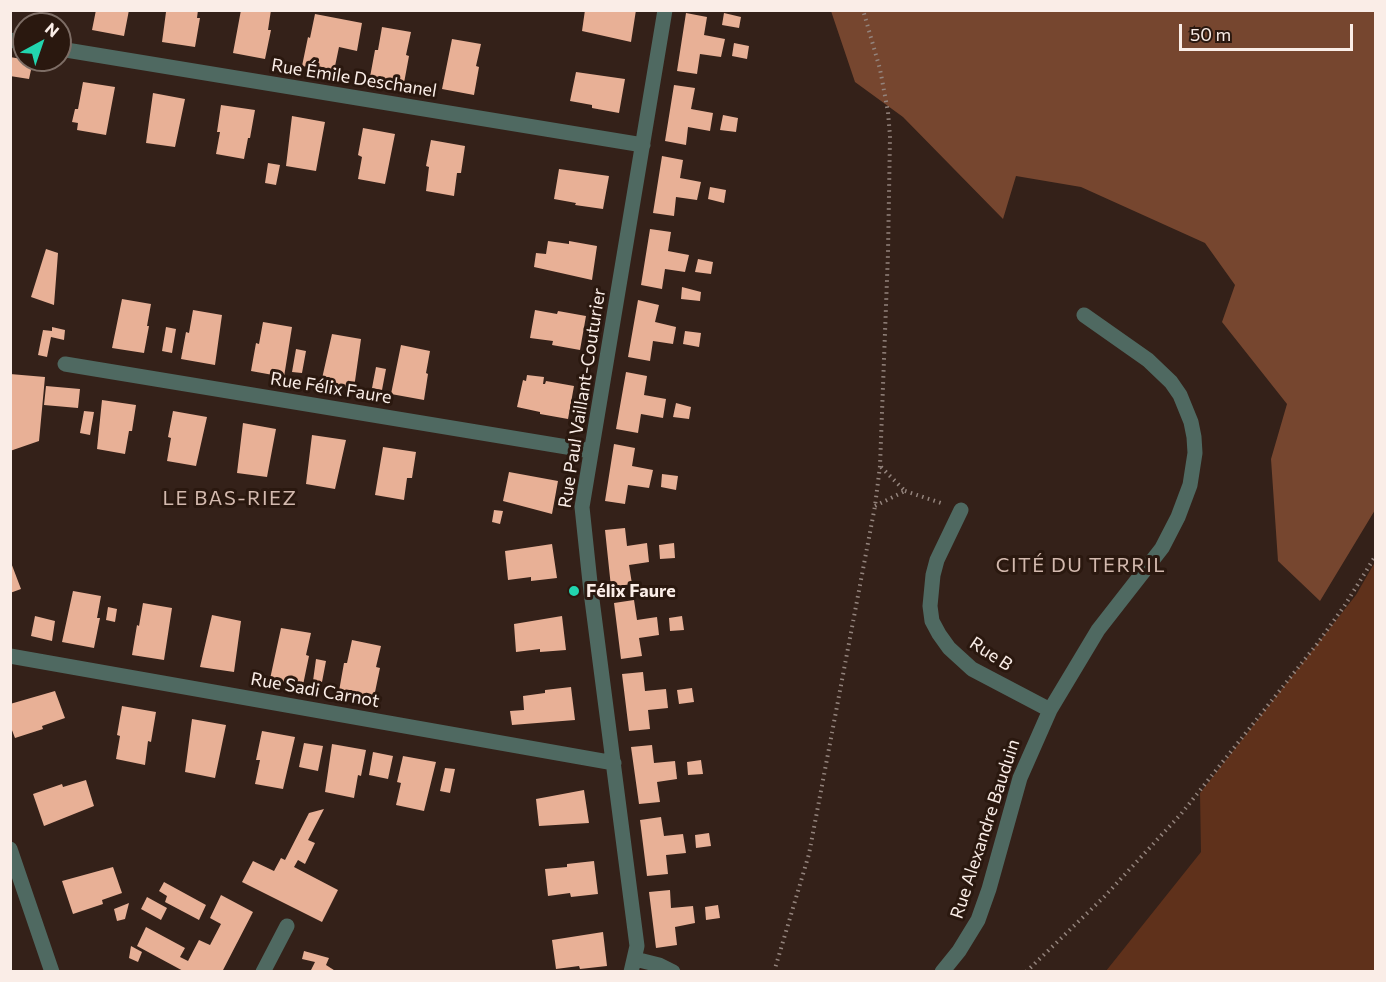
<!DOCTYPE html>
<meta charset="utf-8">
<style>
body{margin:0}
#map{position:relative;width:1386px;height:982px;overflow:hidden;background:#342119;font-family:Commissioner,sans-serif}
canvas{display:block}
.frame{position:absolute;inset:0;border:12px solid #faede7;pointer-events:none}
.north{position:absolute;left:12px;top:12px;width:60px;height:60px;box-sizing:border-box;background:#2a180f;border:2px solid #7d6d65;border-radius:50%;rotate:40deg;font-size:16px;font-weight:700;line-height:24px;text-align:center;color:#faede7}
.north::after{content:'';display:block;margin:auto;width:21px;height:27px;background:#22d5af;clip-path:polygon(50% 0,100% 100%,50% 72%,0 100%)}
.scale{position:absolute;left:1179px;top:24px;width:174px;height:27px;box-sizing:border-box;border:3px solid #faede7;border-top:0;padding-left:8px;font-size:18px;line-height:21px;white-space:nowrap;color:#faede7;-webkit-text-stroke:4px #2a180f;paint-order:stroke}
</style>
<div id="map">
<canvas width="1386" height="982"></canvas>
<div class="frame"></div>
<div class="north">N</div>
<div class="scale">50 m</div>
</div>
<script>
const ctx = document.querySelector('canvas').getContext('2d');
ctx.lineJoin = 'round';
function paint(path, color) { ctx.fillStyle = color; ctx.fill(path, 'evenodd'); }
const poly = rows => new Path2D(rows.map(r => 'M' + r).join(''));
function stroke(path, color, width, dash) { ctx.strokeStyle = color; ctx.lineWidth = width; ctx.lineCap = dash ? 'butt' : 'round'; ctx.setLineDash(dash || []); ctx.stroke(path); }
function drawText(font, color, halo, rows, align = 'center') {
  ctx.font = font + ' Commissioner,sans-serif'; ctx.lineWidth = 6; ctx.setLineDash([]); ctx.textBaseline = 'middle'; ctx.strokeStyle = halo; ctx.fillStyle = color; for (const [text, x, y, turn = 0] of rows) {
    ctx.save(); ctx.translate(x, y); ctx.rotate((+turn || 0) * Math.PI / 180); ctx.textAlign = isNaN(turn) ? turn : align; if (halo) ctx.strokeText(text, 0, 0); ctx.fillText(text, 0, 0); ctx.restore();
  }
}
paint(poly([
 [1375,562,1375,971,1106,971,1201,852,1200,793,1356,595]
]), '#5f311b');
paint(poly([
 [831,11,1375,11,1375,510,1320,601,1278,561,1271,459,1287,404,1222,322,1235,285,1205,243,1081,187,1016,176,1003,219,903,117,855,82]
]), '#76462f');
paint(poly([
 [96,10,129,10,124,36,92,30],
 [170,10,198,10,197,18,200,18,195,47,162,42,166,12,169,12],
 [241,10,271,10,268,30,271,30,265,59,233,53],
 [585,10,636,10,631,42,582,31],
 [686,13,707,17,704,35,725,39,721,57,700,54,697,74,677,71],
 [724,13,741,17,739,28,722,25],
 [315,14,362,23,357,51,339,47,334,71,302,66,308,37,310,38],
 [382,27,411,32,406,55,409,56,404,83,370,77,375,50,378,50],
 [452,39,481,44,476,66,479,67,474,95,442,89],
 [734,43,749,46,747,59,732,56],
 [10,57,33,61,29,79,10,76],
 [576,72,625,79,619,113,592,108,592,105,570,101],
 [83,82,115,87,106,135,77,130,78,123,72,122,75,109,78,109],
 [674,85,695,88,691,109,713,113,710,131,688,127,686,145,665,141],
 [153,93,185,99,175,147,146,143],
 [221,105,255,110,250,138,248,138,244,159,216,154,220,132,217,132],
 [723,115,738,118,736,132,720,130],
 [292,116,325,122,316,171,286,166],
 [363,128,395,134,385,184,358,179,362,157,358,155],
 [431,140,465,146,461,173,457,173,454,196,426,191,429,167,426,166],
 [662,156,683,160,680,178,701,182,697,200,676,197,674,216,653,213],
 [268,163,280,165,276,185,265,183],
 [559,169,609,176,603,209,575,205,576,203,554,199],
 [710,187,726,190,724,203,708,199],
 [650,229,671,232,668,251,689,255,685,272,665,269,662,289,641,285],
 [548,241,569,244,569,241,597,246,592,280,534,267,536,253,546,254],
 [46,249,58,253,54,305,31,297],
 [698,259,713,262,711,274,695,272],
 [682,287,701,292,700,301,681,299],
 [122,299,151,304,147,326,149,326,144,353,112,348],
 [638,300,659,305,655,322,676,327,673,344,653,341,650,361,628,357],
 [193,310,222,315,215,365,181,359,186,332,189,333],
 [535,310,557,314,558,311,586,316,580,350,552,345,553,341,530,338],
 [263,322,292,327,284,377,251,371,256,343,259,344],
 [52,327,65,330,64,340,51,337,47,357,38,355,43,330,52,331],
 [166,327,176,329,172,353,162,351],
 [685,331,701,333,699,347,683,344],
 [332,334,361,339,354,388,321,383],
 [401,345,430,351,426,373,428,374,424,400,391,394],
 [296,349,306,351,302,373,292,372],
 [376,367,386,369,382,390,372,388],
 [626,372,647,376,644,395,666,399,663,418,641,414,638,433,616,429],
 [10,374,45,377,39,441,10,451],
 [527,375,544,377,543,384,545,384,546,381,574,386,568,419,540,414,540,412,517,407,523,380,526,381],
 [46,386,80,389,78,408,44,405],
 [102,400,136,405,132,431,129,431,125,454,97,449],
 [676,403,691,407,689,419,673,417],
 [84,411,94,412,90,435,80,433],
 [173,411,207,417,196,466,167,461,171,438,168,437],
 [243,423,276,429,267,477,237,473],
 [312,435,346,440,335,489,306,484],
 [614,444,635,448,632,466,653,470,649,488,628,485,625,504,605,501],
 [383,447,416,452,412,478,407,478,404,500,375,495],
 [509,472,558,481,552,514,503,501],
 [662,474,678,476,676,490,661,487],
 [494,510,503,511,500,524,492,522],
 [625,528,627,546,647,543,649,562,629,565,632,584,611,587,605,530],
 [674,543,675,558,660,559,659,545],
 [552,544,557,578,531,581,531,577,508,580,505,551],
 [10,560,21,589,10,593],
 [73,591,101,596,97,618,100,618,94,648,62,642],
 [634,600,637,620,657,617,659,635,639,638,642,656,621,659,614,603],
 [143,603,172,608,164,660,132,655,137,625,139,626],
 [108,607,117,609,115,622,106,620],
 [212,615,241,621,234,672,200,667],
 [35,616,55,621,52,641,31,636],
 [562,616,566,650,540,652,540,649,516,652,514,624],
 [682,616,684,630,670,631,669,618],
 [281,628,311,633,306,655,309,656,303,685,270,679],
 [352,640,381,646,376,667,380,668,374,697,339,691,344,663,347,663],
 [316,659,326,661,322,682,313,681],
 [643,672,645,691,666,689,668,708,648,710,650,729,629,731,622,674],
 [571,687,575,720,512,725,510,711,524,710,523,696,545,693,545,690],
 [692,688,694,702,679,704,677,690],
 [55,691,65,718,42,726,43,729,15,738,10,725,10,704],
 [122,706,156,712,151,742,148,741,145,765,116,759,120,736,117,735],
 [192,719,226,725,215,778,185,772],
 [262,731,295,737,283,789,255,784,260,760,256,760],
 [304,743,323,746,318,771,299,767],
 [332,744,366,750,361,776,358,775,354,798,325,792],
 [652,745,654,763,675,761,677,779,657,782,660,802,639,804,631,747],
 [373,752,393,756,388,779,369,775],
 [403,756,436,762,424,811,396,805,401,783,397,782],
 [701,760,703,774,688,775,687,762],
 [445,768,455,769,450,793,440,791],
 [86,780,94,806,44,826,33,794,62,784,63,787],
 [584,790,589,823,539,826,536,799],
 [324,809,308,840,315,843,305,864,298,860,294,867,338,890,322,922,242,882,253,861,274,871,281,858,285,860,309,813],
 [661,817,664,836,683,834,686,853,666,855,668,874,647,876,640,820],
 [709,833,711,846,696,848,695,835],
 [594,861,598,894,571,897,570,893,548,896,545,869,567,867,567,864],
 [113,867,122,893,102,900,103,904,73,914,62,881],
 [164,882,206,905,199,920,165,902,167,896,159,891],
 [670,890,671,908,693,906,695,923,675,927,677,945,656,948,649,892],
 [221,895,253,912,222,972,185,972,137,946,146,927,185,948,180,957,188,961,199,940,210,945,221,924,210,918],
 [147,897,167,908,161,920,141,909],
 [129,903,125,919,117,921,114,909],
 [718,905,720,918,706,920,705,907],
 [603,932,607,966,580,969,579,966,556,969,552,940],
 [131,946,142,952,138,962,129,958],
 [304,951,329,958,326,965,337,972,310,972,315,962,302,959]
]), '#e8b096');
stroke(poly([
 [905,491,944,504],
 [875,506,905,491,880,466],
 [774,972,809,854,875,506,880,466,888,253,890,136,888,112,880,69,863,10],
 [1026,972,1104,897,1181,814,1317,644,1345,605,1376,555]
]), '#94847d', 4, [1.5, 4.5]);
stroke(poly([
 [10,40,24,43],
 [60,49,643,145],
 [65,364,591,451],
 [961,510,937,560,933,575,930,606,932,621,939,634,949,648,972,669,1050,710],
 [10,656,614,763],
 [10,849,52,972],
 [635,959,659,965,673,972],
 [263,972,287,926],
 [631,972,637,946,591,592,582,507,665,10],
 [942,972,959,951,978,920,989,889,1020,778,1050,710,1098,630,1162,548,1178,517,1190,485,1195,453,1194,437,1191,422,1180,395,1171,382,1148,360,1084,315]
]), '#4f6961', 15);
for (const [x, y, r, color] of [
 [574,591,6,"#22d5af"]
]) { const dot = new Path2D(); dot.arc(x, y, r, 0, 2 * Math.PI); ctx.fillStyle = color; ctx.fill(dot); stroke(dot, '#2a180f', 2); }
drawText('18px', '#faede7', '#2a180f', [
 ["Rue Émile Deschanel",354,78,9],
 ["Rue Félix Faure",331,388,9],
 ["Rue Paul Vaillant-Couturier",582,398,-81],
 ["Rue B",991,654,33],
 ["Rue Sadi Carnot",315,690,10],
 ["Rue Alexandre Bauduin",985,829,-72]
]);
drawText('bold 18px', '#faede7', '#2a180f', [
 ["Félix Faure",586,591]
], 'left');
ctx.letterSpacing = '1.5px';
drawText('20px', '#d3b9ae', '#2a180f', [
 ["LE BAS-RIEZ",230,498],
 ["CITÉ DU TERRIL",1081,565]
]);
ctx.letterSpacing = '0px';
</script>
